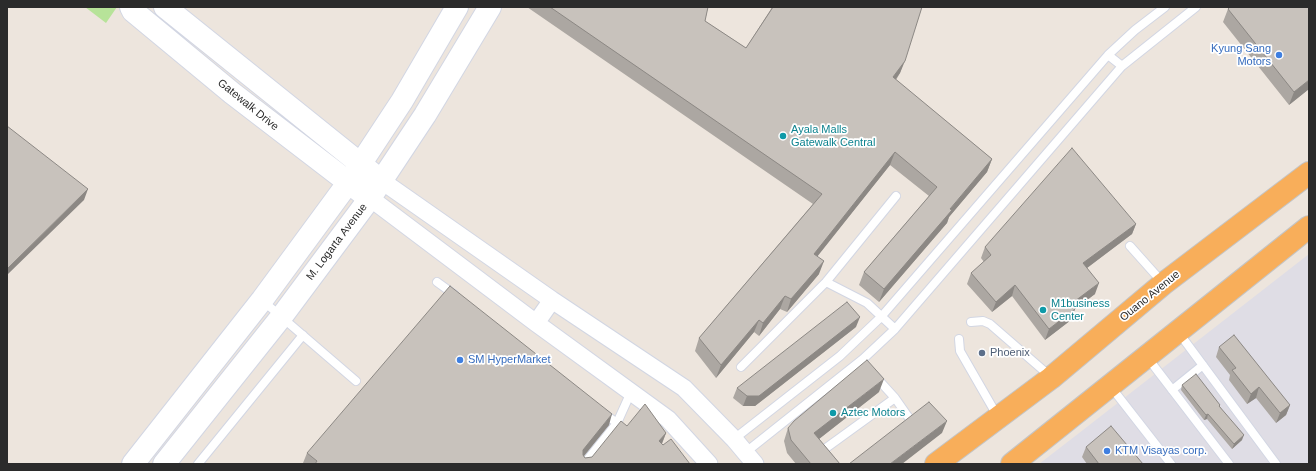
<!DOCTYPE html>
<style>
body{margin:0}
#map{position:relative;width:1316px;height:471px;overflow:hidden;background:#ede5dd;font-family:Helvetica,sans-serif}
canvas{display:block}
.frame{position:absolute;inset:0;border:8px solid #2b2b2b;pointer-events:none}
</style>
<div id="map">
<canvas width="1316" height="471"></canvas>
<div class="frame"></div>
</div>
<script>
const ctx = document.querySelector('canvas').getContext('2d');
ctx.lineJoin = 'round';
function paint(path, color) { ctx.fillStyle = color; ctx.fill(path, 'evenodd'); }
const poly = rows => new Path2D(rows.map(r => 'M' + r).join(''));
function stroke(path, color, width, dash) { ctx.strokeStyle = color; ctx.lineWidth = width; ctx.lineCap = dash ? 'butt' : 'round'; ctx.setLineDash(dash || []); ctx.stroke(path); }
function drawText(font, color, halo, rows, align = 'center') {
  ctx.font = font + ' Helvetica,sans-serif'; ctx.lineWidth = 3.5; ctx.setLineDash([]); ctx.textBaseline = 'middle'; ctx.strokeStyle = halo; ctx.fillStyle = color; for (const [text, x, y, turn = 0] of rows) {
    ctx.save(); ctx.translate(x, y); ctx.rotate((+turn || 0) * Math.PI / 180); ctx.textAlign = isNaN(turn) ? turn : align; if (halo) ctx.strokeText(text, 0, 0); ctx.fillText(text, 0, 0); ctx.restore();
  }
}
paint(poly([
 [1309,254,1309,464,1039,464,1083,430]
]), '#dfdde5');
paint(poly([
 [85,7,117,7,106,23]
]), '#b7e399');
const service = poly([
 [1108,55,1122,66],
 [1130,246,1163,283],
 [437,282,455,295],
 [826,282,867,303,895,329],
 [263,301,356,381],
 [971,322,983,321,990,324,1051,377],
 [1179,333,1276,464],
 [959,339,960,351,998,417],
 [1147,357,1229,464],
 [741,367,826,282,896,196],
 [875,376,895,398,909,418],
 [1111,387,1171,464],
 [1172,390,1203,365],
 [603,413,617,423],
 [734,439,840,356,881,317,1108,55,1135,30,1165,7],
 [826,448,895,398],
 [746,452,863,359,895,329,1122,66,1196,7],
 [198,464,303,335],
 [584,464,617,423,631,392]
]);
const minor = poly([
 [382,181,552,300,684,388,734,439,755,464],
 [370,198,536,323,668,419,709,464],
 [536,323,552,300]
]);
const secondary = poly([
 [131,7,133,11,232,93,361,192],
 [165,7,373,174],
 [133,464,262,300,348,183,402,101,457,7],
 [164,464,282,316,370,198,425,115,490,7]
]);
const trunk = poly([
 [936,464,1051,378,1163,284,1309,173],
 [1012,464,1309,227]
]);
stroke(service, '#d2d6e3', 10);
stroke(minor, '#d2d6e3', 19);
stroke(secondary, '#d2d6e3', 24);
stroke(trunk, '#c4c4c4', 24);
stroke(service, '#fff', 8);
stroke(minor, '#fff', 17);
stroke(secondary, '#fff', 22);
stroke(trunk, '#f8ae5a', 22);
paint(poly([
 [527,7,708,7,705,21,746,48,771,9,772,7,922,7,900,73,896,80,992,159,987,172,949,217,947,223,879,302,859,285,864,272,929,196,890,165,817,256,819,274,787,312,780,309,759,336,754,332,716,378,695,351,699,338,813,204],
 [1228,9,1309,89,1289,105,1223,22],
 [1136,224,1132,234,1087,268,1095,294,1075,309,1071,320,1045,340,1012,296,992,312,967,284,971,273,984,262,981,258,985,247],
 [856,327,755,406,743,406,733,398,737,388],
 [1219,347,1290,405,1286,415,1276,423,1256,398,1247,404,1229,380,1230,375,1216,357],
 [1182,385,1220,407,1242,440,1232,449,1207,419,1204,420,1181,390],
 [879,392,819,439,840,464,796,464,787,453,784,441,788,428],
 [609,425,583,456,585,458,592,457,627,426,666,433,662,444,690,464,304,464,303,463,307,453],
 [1086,447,1143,464,1087,464,1082,457]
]), '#aca7a2');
paint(poly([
 [905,61,900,73,888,90,893,77],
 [1309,80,1309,89,1289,105,1294,92],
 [895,152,890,165,809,267,814,254],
 [992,159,987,172,949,217,947,223,879,302,884,289],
 [88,189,84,200,7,275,7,269],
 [1136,224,1132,234,1079,274,1083,263],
 [824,261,819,274,787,312,791,299],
 [1099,283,1095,294,1067,315,1071,304],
 [1015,285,1012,296,992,312,996,302],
 [785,296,780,309,759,336,763,323],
 [1075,309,1071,320,1045,340,1049,329],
 [860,317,856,327,755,406,743,406,747,396],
 [759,320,754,332,716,378,721,365],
 [884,379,879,392,810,446,814,433],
 [1259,387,1256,398,1247,404,1251,394],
 [1290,405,1286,415,1276,423,1280,413],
 [612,414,609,425,580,461,583,450],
 [1208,414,1207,419,1204,420,1206,415],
 [947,421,942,433,902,464,890,464],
 [666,433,662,443,656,451,659,441],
 [1244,435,1242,440,1232,449,1234,444]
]), '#8c8884');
const building = poly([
 [550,7,708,7,705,21,746,48,773,7,922,7,905,61,893,77,992,159,950,209,952,210,884,289,864,272,937,187,895,152,814,254,824,261,791,299,785,296,763,323,759,320,721,365,699,338,822,194,550,7],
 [1230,7,1309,7,1309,80,1294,92,1228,9,1230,7],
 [7,126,88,189,7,269,7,126],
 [1072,148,1136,224,1083,263,1099,283,1071,304,1075,309,1049,329,1015,285,996,302,971,273,991,255,985,247,1072,148],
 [450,286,612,414,583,450,583,455,585,458,592,457,621,421,627,426,645,404,666,433,659,441,663,445,671,439,690,464,315,464,317,461,307,453,450,286],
 [847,302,860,317,759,396,747,396,737,388,847,302],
 [1234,335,1290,405,1280,413,1259,387,1251,394,1232,370,1236,368,1219,347,1234,335],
 [867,360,884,379,814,433,840,464,811,464,791,440,788,428,794,421,867,360],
 [1196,374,1220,405,1219,406,1244,435,1234,444,1208,414,1206,415,1182,385,1196,374],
 [929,402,947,421,890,464,849,464,929,402],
 [1111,426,1143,464,1099,464,1086,447,1111,426]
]);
paint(building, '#c8c2bc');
stroke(building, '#8c8884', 1);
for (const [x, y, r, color] of [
 [1279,55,4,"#3f7fe0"],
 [783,136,4,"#0f9aa8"],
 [1043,310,4,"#0f9aa8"],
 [982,353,4,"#5c6f8a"],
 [460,360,4,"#3f7fe0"],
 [833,413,4,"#0f9aa8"],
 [1107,451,4,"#3f7fe0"]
]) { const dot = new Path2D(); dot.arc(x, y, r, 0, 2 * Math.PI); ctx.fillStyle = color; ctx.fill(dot); stroke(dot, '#fff', 1.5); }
drawText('11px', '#366cbe', '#fff', [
 ["Kyung Sang",1271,49,"right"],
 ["Motors",1271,62,"right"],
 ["SM HyperMarket",468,360],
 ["KTM Visayas corp.",1115,451]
], 'left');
drawText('11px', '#2b2b2b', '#fff', [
 ["Gatewalk Drive",248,105,39],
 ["M. Logarta Avenue",337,242,-53],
 ["Ouano Avenue",1150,296,-39]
]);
drawText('11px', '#0d838f', '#fff', [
 ["Ayala Malls",791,130],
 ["Gatewalk Central",791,143],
 ["M1business",1051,304],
 ["Center",1051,317],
 ["Aztec Motors",841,413]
], 'left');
drawText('11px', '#4e5e75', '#fff', [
 ["Phoenix",990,353]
], 'left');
</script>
